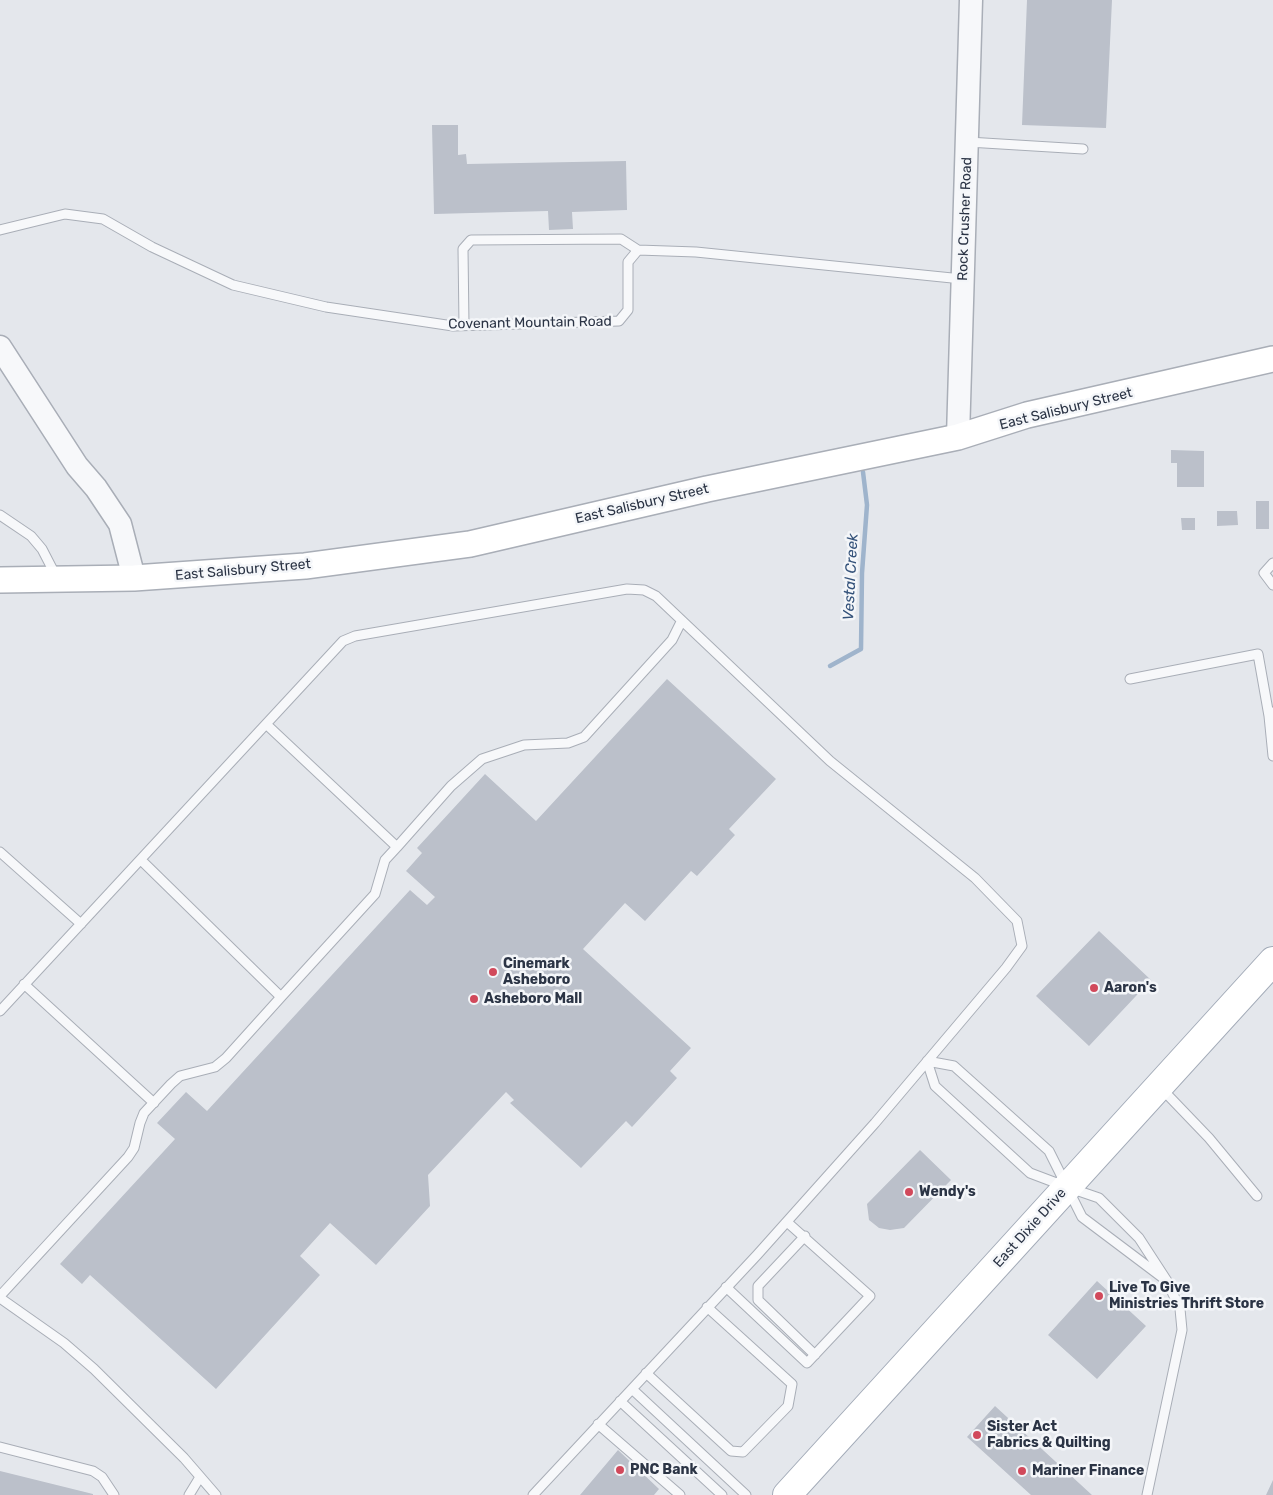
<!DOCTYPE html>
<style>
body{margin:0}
canvas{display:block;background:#e4e7ec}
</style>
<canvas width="1273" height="1495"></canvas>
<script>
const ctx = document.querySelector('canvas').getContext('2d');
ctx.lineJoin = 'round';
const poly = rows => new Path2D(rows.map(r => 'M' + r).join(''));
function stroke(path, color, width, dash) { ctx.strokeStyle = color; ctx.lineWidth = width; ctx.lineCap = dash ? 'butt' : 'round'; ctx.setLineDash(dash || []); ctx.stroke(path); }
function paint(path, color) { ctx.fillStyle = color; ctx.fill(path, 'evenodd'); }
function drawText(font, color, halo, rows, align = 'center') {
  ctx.font = font + ' Rubik,sans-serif'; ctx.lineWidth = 5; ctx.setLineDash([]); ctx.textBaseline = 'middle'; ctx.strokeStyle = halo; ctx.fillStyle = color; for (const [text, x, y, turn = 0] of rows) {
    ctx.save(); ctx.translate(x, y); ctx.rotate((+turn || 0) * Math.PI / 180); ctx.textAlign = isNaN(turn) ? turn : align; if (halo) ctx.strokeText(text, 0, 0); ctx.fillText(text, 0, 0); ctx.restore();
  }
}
stroke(poly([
 [830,666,861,649,862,573,867,505,863,472]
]), '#9fb4cc', 4.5);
paint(poly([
 [1027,0,1112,0,1106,128,1022,125],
 [432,125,458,125,458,155,466,154,467,164,626,161,627,210,572,212,573,229,549,230,548,211,434,214],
 [1171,450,1204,451,1204,487,1177,487,1177,463,1171,463],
 [1256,501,1269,501,1269,529,1256,529],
 [1217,511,1237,511,1238,525,1217,526],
 [1181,518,1195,518,1195,530,1182,530],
 [667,679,776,779,729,829,735,835,697,876,691,871,645,921,625,903,583,949,691,1048,670,1071,677,1078,632,1127,626,1121,581,1168,510,1103,514,1100,506,1092,428,1175,430,1206,376,1265,330,1223,300,1256,320,1275,216,1389,90,1275,82,1284,60,1264,175,1139,157,1123,186,1092,207,1111,410,890,427,905,435,897,406,871,422,853,417,848,485,774,536,821],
 [1099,931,1151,980,1089,1046,1036,996],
 [920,1150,951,1180,904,1228,890,1230,879,1228,869,1220,867,1204],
 [1097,1281,1146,1326,1097,1379,1048,1335],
 [995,1406,1092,1495,1031,1495,967,1437],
 [618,1450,659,1489,654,1495,580,1495],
 [0,1471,93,1494,93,1495,0,1495],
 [1273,1480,1273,1495,1266,1495]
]), '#bbc0ca');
const service = poly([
 [968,142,1083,149],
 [0,230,65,214,103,219,152,247,233,285,326,307,453,326,619,321,628,310,628,262,638,250,696,252,962,279],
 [464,325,463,249,471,240,621,239,638,250],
 [0,515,31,536,42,549,56,576],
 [1273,563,1264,573,1273,585],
 [1130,679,1258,654,1269,716],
 [1273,712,1269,716,1273,756],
 [266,724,397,847,451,786,482,759,524,745,568,743,584,737,672,640,681,622],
 [0,852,81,924],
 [24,984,154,1103],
 [281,997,375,894,385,860,397,847],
 [0,1011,343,641,355,636,627,589,644,590,656,596,830,761,975,878,1017,921,1022,946,1006,968,875,1123,757,1255,533,1495],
 [1161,1088,1209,1138,1257,1196],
 [805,1236,758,1286,758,1300,815,1355],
 [726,1287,807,1363,870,1296,787,1222],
 [0,1296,128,1157,134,1148,140,1123,144,1113,171,1084,180,1076,215,1067,226,1058,281,997,141,860],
 [0,1298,64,1343,94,1369,184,1458,216,1495],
 [646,1373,731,1451,743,1452,788,1406,792,1384,707,1307],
 [632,1389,746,1495],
 [620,1401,722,1495],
 [598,1424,680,1495],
 [0,1447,93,1471,102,1477,114,1495],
 [189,1495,200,1477],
 [1147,1495,1182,1330,1180,1309,1167,1281,1139,1238,1099,1198,1067,1187,1030,1173,935,1086,927,1061,954,1066,1049,1151,1082,1217,1167,1281]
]);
const tertiary = poly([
 [0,347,77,466,96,488,120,524,134,578],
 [958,437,971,0]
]);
const secondary = poly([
 [0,580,134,578,305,566,470,544,707,489,958,437,1027,415,1273,359]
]);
const primary = poly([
 [787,1495,1273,961]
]);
stroke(service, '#a9aeb7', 11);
stroke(tertiary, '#a9aeb7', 25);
stroke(secondary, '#a9aeb7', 28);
stroke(primary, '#a3abb8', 30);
stroke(service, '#f7f8fa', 9);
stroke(tertiary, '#f7f8fa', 22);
stroke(secondary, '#fff', 25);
stroke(primary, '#fff', 28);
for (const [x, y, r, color] of [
 [493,972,5,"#d1495b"],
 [1094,988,5,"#d1495b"],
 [474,999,5,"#d1495b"],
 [909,1192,5,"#d1495b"],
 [1099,1296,5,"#d1495b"],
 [977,1435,5,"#d1495b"],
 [620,1470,5,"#d1495b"],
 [1022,1471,5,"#d1495b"]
]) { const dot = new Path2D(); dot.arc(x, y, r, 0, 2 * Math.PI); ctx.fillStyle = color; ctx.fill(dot); stroke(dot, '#f4f6f9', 2); }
drawText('14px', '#2b3445', '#f4f6f9', [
 ["Rock Crusher Road",965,219,-88],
 ["Covenant Mountain Road",530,323,-1],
 ["East Salisbury Street",1066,409,-14],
 ["East Salisbury Street",642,504,-13],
 ["East Salisbury Street",243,570,-5],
 ["East Dixie Drive",1030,1228,-48]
]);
drawText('bold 14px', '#2b3445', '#f4f6f9', [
 ["Cinemark",503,964],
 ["Asheboro",503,980],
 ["Aaron's",1104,988],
 ["Asheboro Mall",484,999],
 ["Wendy's",919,1192],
 ["Live To Give",1109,1288],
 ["Ministries Thrift Store",1109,1304],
 ["Sister Act",987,1427],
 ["Fabrics & Quilting",987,1443],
 ["PNC Bank",630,1470],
 ["Mariner Finance",1032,1471]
], 'left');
drawText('italic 15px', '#34527a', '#f4f6f9', [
 ["Vestal Creek",851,577,-87]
]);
</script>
